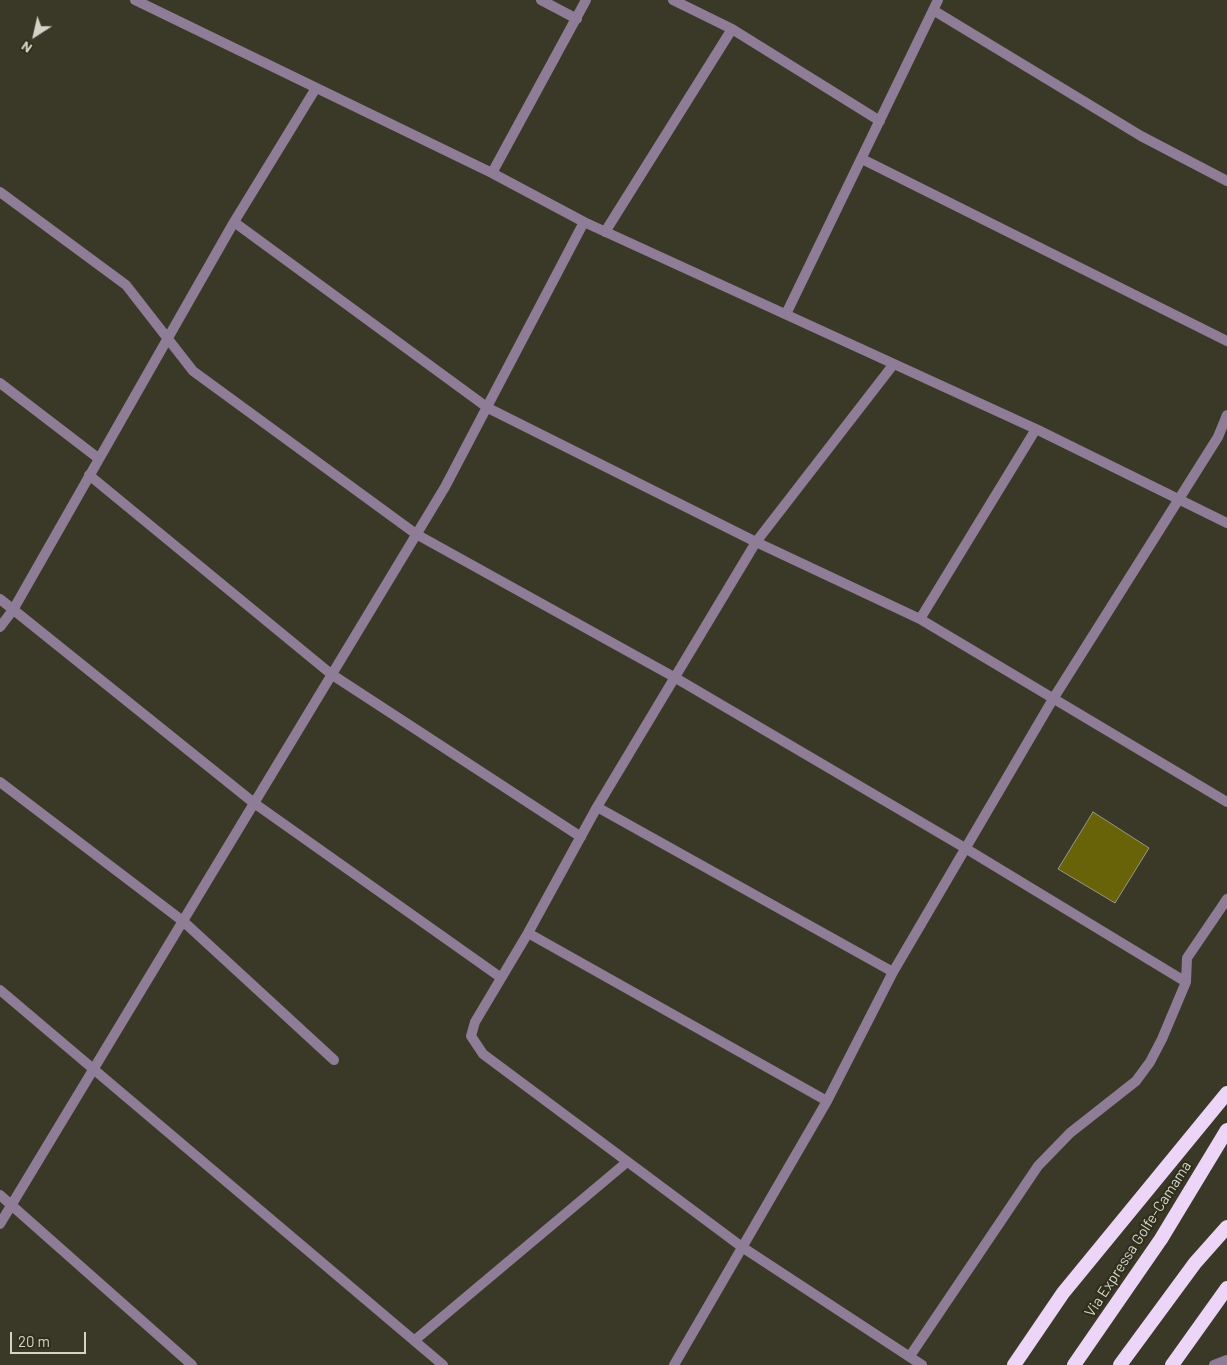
<!DOCTYPE html>
<style>
body{margin:0}
#map{position:relative;width:1227px;height:1365px;overflow:hidden;background:#3a3928;font-family:Barlow,sans-serif}
canvas{display:block}
.north{position:absolute;left:10px;top:10px;width:50px;height:50px;-webkit-text-stroke:4px #302f1e;paint-order:stroke;rotate:215deg;font-size:14px;font-weight:700;line-height:20px;text-align:center;color:#d3d3c8}
.north::after{content:'';display:block;margin:auto;width:18px;height:22px;background:#d3d3c8;clip-path:polygon(50% 0,100% 100%,50% 72%,0 100%)}
.scale{position:absolute;left:10px;top:1332px;width:76px;height:22px;box-sizing:border-box;border:2px solid #d3d3c8;border-top:0;padding-left:6px;font-size:15px;line-height:18px;white-space:nowrap;color:#d3d3c8;-webkit-text-stroke:4px #302f1e;paint-order:stroke}
</style>
<div id="map">
<canvas width="1227" height="1365"></canvas>
<div class="north">N</div>
<div class="scale">20 m</div>
</div>
<script>
const ctx = document.querySelector('canvas').getContext('2d');
ctx.lineJoin = 'round';
function paint(path, color) { ctx.fillStyle = color; ctx.fill(path, 'evenodd'); }
const poly = rows => new Path2D(rows.map(r => 'M' + r).join(''));
function stroke(path, color, width, dash) { ctx.strokeStyle = color; ctx.lineWidth = width; ctx.lineCap = dash ? 'butt' : 'round'; ctx.setLineDash(dash || []); ctx.stroke(path); }
function drawText(font, color, halo, rows, align = 'center') {
  ctx.font = font + ' Barlow,sans-serif'; ctx.lineWidth = 4.5; ctx.setLineDash([]); ctx.textBaseline = 'middle'; ctx.strokeStyle = halo; ctx.fillStyle = color; for (const [text, x, y, turn = 0] of rows) {
    ctx.save(); ctx.translate(x, y); ctx.rotate((+turn || 0) * Math.PI / 180); ctx.textAlign = isNaN(turn) ? turn : align; if (halo) ctx.strokeText(text, 0, 0); ctx.fillText(text, 0, 0); ctx.restore();
  }
}
const building = poly([
 [1093,812,1149,848,1115,903,1058,869,1093,812]
]);
paint(building, '#686209');
stroke(building, '#989783', 1);
stroke(poly([
 [1214,1365,1227,1360]
]), '#8f7c97', 10);
stroke(poly([
 [135,0,492,173,584,222,1036,429,1227,523],
 [541,0,577,19],
 [673,0,732,29,880,121],
 [933,10,1141,136,1227,181],
 [862,159,1227,341],
 [492,173,586,0],
 [0,192,126,285,193,371,416,534,674,677,965,848,1186,982,1187,958,1227,899],
 [234,222,488,408,756,542,920,619,1227,802],
 [605,232,732,29],
 [786,314,938,0],
 [893,365,756,542,597,807,528,933,475,1022,471,1036,483,1054,742,1247,922,1365],
 [0,383,98,458],
 [89,475,331,674,581,837],
 [0,599,254,803,500,977],
 [920,619,1036,429],
 [0,627,13,610,234,222,316,88],
 [0,782,184,922,334,1060],
 [597,807,893,972],
 [528,933,827,1101],
 [0,990,443,1365],
 [0,1195,192,1365],
 [0,1224,445,487,584,222],
 [415,1340,627,1162],
 [910,1356,1038,1166,1070,1133,1136,1081,1150,1062,1162,1039,1186,982],
 [674,1365,827,1101,893,972,1053,699,1218,437,1227,415]
]), '#8f7c97', 10);
stroke(poly([
 [1014,1365,1063,1293,1227,1093],
 [1074,1365,1161,1239,1227,1130],
 [1120,1365,1195,1263,1227,1227],
 [1172,1365,1227,1288]
]), '#ecd5f7', 14);
drawText('15px', '#d3d3c8', '#302f1e', [
 ["Via Expressa Golfe-Camama",1138,1239,-57]
]);
</script>
